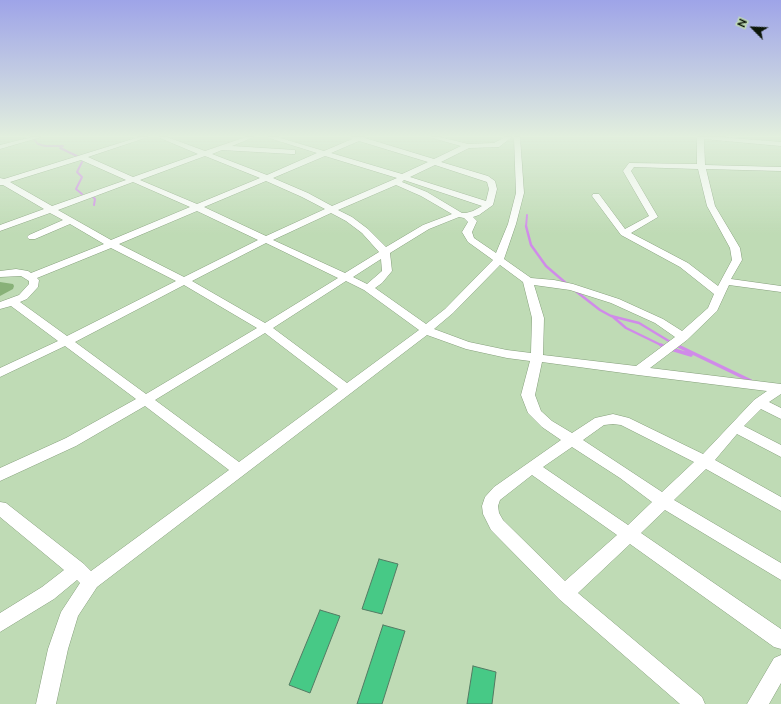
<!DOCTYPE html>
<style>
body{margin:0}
#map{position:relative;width:781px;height:704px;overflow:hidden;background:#bfdbb5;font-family:Ubuntu,sans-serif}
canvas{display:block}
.north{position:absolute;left:733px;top:8px;width:40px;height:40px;-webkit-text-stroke:3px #bfdbb5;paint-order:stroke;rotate:294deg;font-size:11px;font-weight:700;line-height:16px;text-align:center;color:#0c1609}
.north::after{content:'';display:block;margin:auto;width:14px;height:18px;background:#0c1609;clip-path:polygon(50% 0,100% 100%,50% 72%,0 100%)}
</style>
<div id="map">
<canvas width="781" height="704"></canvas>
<div class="north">N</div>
</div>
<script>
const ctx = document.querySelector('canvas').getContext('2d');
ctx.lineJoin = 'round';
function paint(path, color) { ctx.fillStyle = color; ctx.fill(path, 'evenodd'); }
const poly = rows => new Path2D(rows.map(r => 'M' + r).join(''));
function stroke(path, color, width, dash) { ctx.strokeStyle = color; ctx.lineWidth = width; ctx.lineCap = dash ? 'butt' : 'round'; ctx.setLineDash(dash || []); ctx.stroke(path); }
paint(poly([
 [0,282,13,284,14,286,13,289,0,296]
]), '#88b178');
stroke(poly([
 [32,137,38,144,45,146,63,146,60,148,77,156],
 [82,162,77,172,82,177,76,189,82,194],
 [93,197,95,199,94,205],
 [526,227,527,215]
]), '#d08be9', 2);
stroke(poly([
 [526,226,531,245,546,266,567,284],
 [573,289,600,310,611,316,639,323,677,346],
 [612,316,626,328,663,346]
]), '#d08be9', 2.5);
stroke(poly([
 [661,345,666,347],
 [676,345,751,381],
 [671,349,691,355]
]), '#d08be9', 3.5);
const building = poly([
 [379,559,398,564,382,614,362,609,379,559],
 [320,610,340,616,310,693,289,685,320,610],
 [383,625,405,631,382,704,357,704,383,625],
 [473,666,496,672,492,704,467,704,473,666]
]);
paint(building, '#47c986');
stroke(building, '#537b63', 1);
const minor = poly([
 [32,137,41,137,0,149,0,145,32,137],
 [139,137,148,137,88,157,133,177,198,154,160,138,159,137,167,137,205,151,246,137,254,137,232,146,295,150,295,154,292,154,222,150,212,154,267,175,317,153,269,138,268,137,277,137,324,151,352,139,351,137,365,137,365,138,434,159,461,146,432,138,431,137,440,137,468,144,494,143,505,137,512,137,499,147,469,148,441,162,488,176,495,181,497,189,493,205,479,215,473,217,477,221,472,232,474,238,496,253,508,224,516,193,514,137,520,137,524,193,516,224,504,259,531,278,554,280,573,284,619,299,663,319,682,331,708,308,714,294,680,267,621,235,592,196,593,194,599,194,625,229,649,216,623,171,629,163,697,164,697,137,720,137,781,142,781,146,704,139,705,165,781,167,781,171,706,169,715,206,740,248,742,260,731,279,781,286,781,292,729,285,717,311,687,340,650,368,781,384,781,394,769,402,781,408,781,419,761,409,744,426,781,445,781,457,737,434,715,460,781,497,781,511,706,469,674,500,781,563,781,580,665,510,641,533,781,629,781,649,774,647,630,544,578,593,702,697,705,704,680,704,559,599,491,530,483,514,482,506,485,497,494,487,561,440,542,427,528,413,521,395,530,361,507,358,466,349,427,335,97,587,78,616,68,649,56,704,36,704,48,649,61,612,80,583,77,580,54,599,0,632,0,613,42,587,64,570,0,517,0,502,6,503,84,564,91,571,229,470,145,406,76,446,0,481,0,468,66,438,136,399,65,346,0,377,0,368,58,341,11,306,0,309,0,302,19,295,29,284,29,281,21,276,0,277,0,271,16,269,28,271,31,273,104,244,70,224,35,239,29,239,27,237,29,235,63,220,50,213,0,231,0,225,44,209,3,185,0,185,0,178,4,179,139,137],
 [359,141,428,162,402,174,331,153,359,141],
 [205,156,260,178,197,204,140,180,205,156],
 [325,156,397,178,332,206,308,193,273,178,325,156],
 [81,160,126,180,52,206,10,182,81,160],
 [435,165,487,182,489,189,486,201,410,177,435,165],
 [634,167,698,169,707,206,730,248,732,260,718,286,688,263,631,233,658,217,631,171,634,167],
 [404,180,482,206,473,211,466,213,462,213,427,192,402,182,404,180],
 [266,181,302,197,325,209,266,236,204,207,266,181],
 [133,182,190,207,111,240,58,210,133,182],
 [396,185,421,196,452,214,423,225,386,247,368,229,352,217,338,210,396,185],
 [197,211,258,240,184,277,119,244,197,211],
 [331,213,346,221,362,233,379,252,345,273,273,240,331,213],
 [459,217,464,218,468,222,462,232,468,242,493,260,445,309,426,324,375,288,382,283,392,271,390,253,429,229,459,217],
 [266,243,338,278,265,323,192,281,266,243],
 [111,248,176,281,67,336,20,302,27,299,38,287,39,280,37,278,111,248],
 [381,259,382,271,367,284,353,277,381,259],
 [500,265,523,282,532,318,531,353,507,350,469,342,434,329,453,313,500,265],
 [346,281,364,290,419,330,347,383,273,328,346,281],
 [184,285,257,328,146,394,75,342,184,285],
 [534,285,570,290,611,303,655,323,675,337,636,366,543,355,544,318,534,285],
 [265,333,338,389,239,462,155,400,265,333],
 [542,362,638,375,767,391,754,400,703,454,629,418,613,414,595,418,572,433,552,421,541,411,535,395,542,362],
 [613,424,621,425,694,462,662,492,583,440,604,425,613,424],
 [572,447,620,478,652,502,628,525,543,467,572,447],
 [532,475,617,535,565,581,503,520,499,513,498,506,500,500,532,475],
 [781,655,781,683,769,704,747,704,774,658,781,655]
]);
stroke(minor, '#859f7b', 1);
paint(minor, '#fff');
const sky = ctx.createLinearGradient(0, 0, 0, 235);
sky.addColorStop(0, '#9ea4e8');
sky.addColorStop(0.58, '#e2efde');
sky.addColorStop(1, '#e2efde00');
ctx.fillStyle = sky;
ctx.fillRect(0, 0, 781, 235);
</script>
